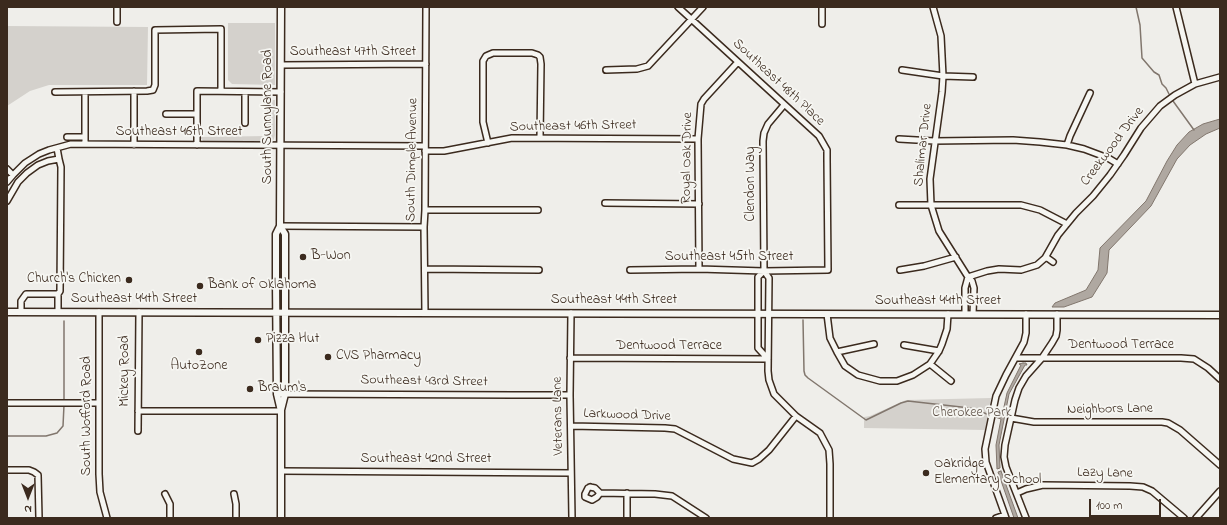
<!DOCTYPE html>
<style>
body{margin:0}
#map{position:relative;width:1227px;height:525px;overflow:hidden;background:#efeeea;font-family:"Indie Flower",sans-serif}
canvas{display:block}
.frame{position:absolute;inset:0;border:8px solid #3b2a1e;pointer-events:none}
.north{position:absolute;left:8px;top:477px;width:40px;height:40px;-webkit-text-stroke:3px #f6f6f2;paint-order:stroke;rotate:180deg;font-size:11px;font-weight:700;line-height:16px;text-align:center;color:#3b2a1e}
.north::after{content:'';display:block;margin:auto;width:14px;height:18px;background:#3b2a1e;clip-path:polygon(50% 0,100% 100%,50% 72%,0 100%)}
.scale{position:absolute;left:1089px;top:499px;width:72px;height:18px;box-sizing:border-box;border:2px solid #3b2a1e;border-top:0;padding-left:5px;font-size:12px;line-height:14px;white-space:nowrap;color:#3b2a1e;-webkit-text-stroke:3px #f6f6f2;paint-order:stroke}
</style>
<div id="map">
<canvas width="1227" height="525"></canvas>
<div class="frame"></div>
<div class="north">N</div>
<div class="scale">100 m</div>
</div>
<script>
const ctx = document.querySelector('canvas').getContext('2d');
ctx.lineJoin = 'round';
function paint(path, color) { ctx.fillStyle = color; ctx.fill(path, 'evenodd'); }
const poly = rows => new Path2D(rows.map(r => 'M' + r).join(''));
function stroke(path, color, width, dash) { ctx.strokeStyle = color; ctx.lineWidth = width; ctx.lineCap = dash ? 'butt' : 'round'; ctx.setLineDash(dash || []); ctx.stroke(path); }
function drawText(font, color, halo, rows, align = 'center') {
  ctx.font = font + ' "Indie Flower",sans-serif'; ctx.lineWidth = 3.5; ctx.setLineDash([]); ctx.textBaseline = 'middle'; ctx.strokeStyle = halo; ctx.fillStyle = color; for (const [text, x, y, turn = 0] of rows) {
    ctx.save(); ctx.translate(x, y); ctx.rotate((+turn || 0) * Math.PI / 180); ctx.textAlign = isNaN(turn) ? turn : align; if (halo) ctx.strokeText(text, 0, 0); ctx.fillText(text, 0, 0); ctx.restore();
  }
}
paint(poly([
 [228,23,275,23,275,85,232,84,228,80],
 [7,26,148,27,147,85,49,85,30,91,7,106],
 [272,100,275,100,275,135,274,139,272,141,203,141,202,139,200,139,201,137,267,136,267,114,271,113,267,112,267,101,272,101],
 [991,398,985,430,864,428,864,417,870,416,906,400]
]), '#d4d1cc');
const water = poly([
 [1220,119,1220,128,1206,134,1190,145,1177,159,1151,206,1109,250,1107,273,1092,297,1064,307,1052,307,1055,303,1086,290,1098,270,1100,248,1146,201,1167,161,1177,145,1189,132,1203,124,1220,119],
 [1023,363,1026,363,1027,365,1025,365,1009,394,999,445,1000,468,997,469,996,445,1001,419,995,417,995,415,1002,416,1007,393,1021,365,1019,364,1023,363],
 [1001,471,1018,518,1014,518,998,472,1001,471]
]);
paint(water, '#afa8a1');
stroke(water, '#81766d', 1);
stroke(poly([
 [1136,7,1140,25,1142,58,1154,72,1159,75,1162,84,1166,88,1169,94],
 [1173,101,1194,130],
 [803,320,804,371,805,375,808,378,866,420,901,403,908,401,970,408,987,414],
 [64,321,64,402],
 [7,436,46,436,57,433,63,426,64,405]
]), '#81766d', 1.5);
const minor = poly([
 [117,7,117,22],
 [822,7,822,24],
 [933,7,941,36,943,76,942,92,930,179,931,205,939,231,968,277,972,281,974,288,973,314],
 [1176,7,1195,84],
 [281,65,426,64],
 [606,70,637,69,648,66,703,7],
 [902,70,943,76,973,77],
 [55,92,147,91,153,90,155,85,155,30,221,29,221,91],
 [85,92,85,144],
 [784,105,768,124,764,133,763,141,764,271,769,278,768,371,769,380,774,394,796,416,820,433,829,450,830,464,830,518],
 [166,114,197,114],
 [245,123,245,92],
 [67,137,85,137],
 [899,139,934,141,1013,140,1040,142,1067,145,1084,149,1108,158,1118,164],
 [488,143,483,122,483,61,486,56,493,53,532,53,538,55,540,57,541,64,540,138],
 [134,145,134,91],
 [197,145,197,91,281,92],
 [1067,145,1070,136,1090,93],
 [425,151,444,151,512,138,698,139],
 [7,169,13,175,7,182],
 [13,175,25,163,39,154,49,150,71,144,425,146],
 [7,201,18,182,27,173,38,165,48,161,59,159,57,148],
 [605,203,699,204],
 [899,205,1021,205,1040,210,1067,224],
 [425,210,538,210],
 [280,226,424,227],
 [1046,257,1053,262],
 [425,269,539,270],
 [699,269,698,139,701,104,704,99,738,62],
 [630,270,699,269,764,271,828,270,827,159,827,150,819,136,678,7],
 [900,270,924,266,956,257],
 [764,271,758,277,758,348,768,359],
 [968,277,987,271,999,269,1021,270,1037,265,1045,258,1058,235,1076,213,1093,196,1110,175,1124,155,1141,128,1160,106,1175,95,1195,84,1220,77],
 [58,294,60,291,61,167,59,159],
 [21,312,21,301,26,294,58,294,58,312],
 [99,312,99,474,100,492,107,518],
 [425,313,424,227,425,210,426,7],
 [571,313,570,395,572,518],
 [827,314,830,338,837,352,845,366,858,375,880,381,897,381,913,375,930,364,939,351,942,344,947,329,948,314],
 [965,314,965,288,968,277],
 [904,345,939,351],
 [837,352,874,344],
 [570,358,768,359],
 [1016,358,1181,358,1194,359,1208,368,1220,379],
 [930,364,951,381],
 [277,394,513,395,570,395],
 [7,403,99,403],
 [138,411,281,411],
 [1011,418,1034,422,1162,422,1168,423,1180,430,1220,465],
 [571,426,665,428,675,429,733,459,752,463,759,459,769,450,796,416],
 [138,431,139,312],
 [7,470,29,470,34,472,38,475,39,518],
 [281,471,571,473],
 [590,487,595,488,600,493,597,497,592,500,585,497,585,494,588,488,590,487],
 [600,493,655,494,672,496,706,518],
 [627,493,627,518],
 [1017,493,1026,489,1043,485,1130,486,1143,487,1152,491,1184,518],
 [165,494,170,504,170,518],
 [234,494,236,504,236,518],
 [996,518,1005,515],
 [1006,518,986,462,985,449,996,396,1006,375,1024,342,1026,333,1026,314],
 [1026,518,1006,467,1004,457,1005,445,1015,400,1019,388,1026,376,1042,358,1052,343,1056,336,1057,330,1057,314],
 [1196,518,1220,491]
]);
const major = poly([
 [281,7,280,226,276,234,276,282,277,394,281,411,281,518],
 [280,226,285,234,285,394,281,410],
 [7,312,1220,315]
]);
stroke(minor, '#3b2a1e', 8);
stroke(major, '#3b2a1e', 9);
stroke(minor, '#f6f6f2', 5);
stroke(major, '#f6f6f2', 6);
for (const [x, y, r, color] of [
 [303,257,4,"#3b2a1e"],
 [129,280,4,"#3b2a1e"],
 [200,286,4,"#3b2a1e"],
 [258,340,4,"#3b2a1e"],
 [199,352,4,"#3b2a1e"],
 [328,357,4,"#3b2a1e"],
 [250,389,4,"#3b2a1e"],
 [926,473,4,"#3b2a1e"]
]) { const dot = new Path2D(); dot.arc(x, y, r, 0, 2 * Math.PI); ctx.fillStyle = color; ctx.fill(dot); stroke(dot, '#f6f6f2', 1.5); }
drawText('14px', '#3b2a1e', '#f6f6f2', [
 ["Southeast 47th Street",353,53],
 ["Southeast 48th Place",778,83,43],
 ["South Sunnylane Road",269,117,-90],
 ["Southeast 46th Street",573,127,-1],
 ["Southeast 46th Street",179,133],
 ["Shalimar Drive",924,145,-84],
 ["Creekwood Drive",1113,147,-53],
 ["Royal Oak Drive",688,158,-89],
 ["South Dimple Avenue",413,160,-89],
 ["Clendon Way",752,184,-90],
 ["Southeast 45th Street",729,258],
 ["Southeast 44th Street",134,300],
 ["Southeast 44th Street",614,301],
 ["Southeast 44th Street",938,302],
 ["Dentwood Terrace",1121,346],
 ["Dentwood Terrace",669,347],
 ["Mickey Road",126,371,-90],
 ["Southeast 43rd Street",424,382,1],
 ["Neighbors Lane",1110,410,-1],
 ["South Wofford Road",88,416,-90],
 ["Veterans Lane",559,416,-91],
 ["Larkwood Drive",627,416,2],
 ["Southeast 42nd Street",426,460],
 ["Lazy Lane",1105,474,1]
]);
drawText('14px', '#3b2a1e', '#f6f6f2', [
 ["B-Won",311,257],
 ["Church's Chicken",121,280,"right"],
 ["Bank of Oklahoma",208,286],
 ["Pizza Hut",266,340],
 ["CVS Pharmacy",336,357],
 ["AutoZone",199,367,"center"],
 ["Braum's",258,389],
 ["Oakridge",934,465],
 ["Elementary School",934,481]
], 'left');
drawText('14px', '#61544a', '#f6f6f2', [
 ["Cherokee Park",972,414]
]);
</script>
